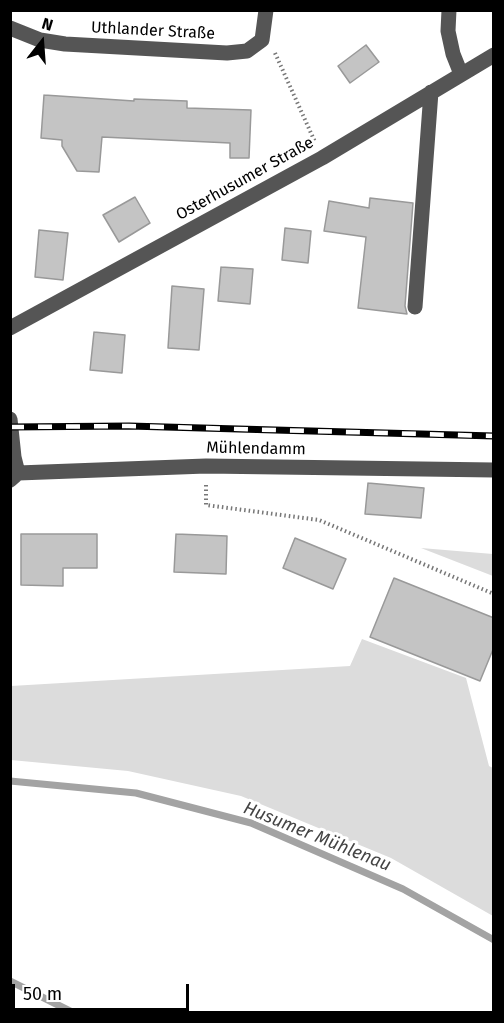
<!DOCTYPE html>
<meta charset="utf-8">
<style>
body{margin:0}
#map{position:relative;width:504px;height:1023px;overflow:hidden;background:#fff;font-family:"Fira Sans",sans-serif}
canvas{display:block}
.frame{position:absolute;inset:0;border:12px solid #000;pointer-events:none}
.north{position:absolute;left:12px;top:12px;width:60px;height:60px;-webkit-text-stroke:4px #fff;paint-order:stroke;rotate:17deg;font-size:16px;font-weight:700;line-height:24px;text-align:center;color:#000}
.north::after{content:'';display:block;margin:auto;width:21px;height:27px;background:#000;clip-path:polygon(50% 0,100% 100%,50% 72%,0 100%)}
.scale{position:absolute;left:12px;top:984px;width:177px;height:27px;box-sizing:border-box;border:3px solid #000;border-top:0;padding-left:8px;font-size:18px;line-height:21px;white-space:nowrap;color:#000;-webkit-text-stroke:4px #fff;paint-order:stroke}
</style>
<div id="map">
<canvas width="504" height="1023"></canvas>
<div class="frame"></div>
<div class="north">N</div>
<div class="scale">50 m</div>
</div>
<script>
const ctx = document.querySelector('canvas').getContext('2d');
ctx.lineJoin = 'round';
function paint(path, color) { ctx.fillStyle = color; ctx.fill(path, 'evenodd'); }
const poly = rows => new Path2D(rows.map(r => 'M' + r).join(''));
function stroke(path, color, width, dash) { ctx.strokeStyle = color; ctx.lineWidth = width; ctx.lineCap = dash ? 'butt' : 'round'; ctx.setLineDash(dash || []); ctx.stroke(path); }
function drawText(font, color, halo, rows, align = 'center') {
  ctx.font = font + ' "Fira Sans",sans-serif'; ctx.lineWidth = 6; ctx.setLineDash([]); ctx.textBaseline = 'middle'; ctx.strokeStyle = halo; ctx.fillStyle = color; for (const [text, x, y, turn = 0] of rows) {
    ctx.save(); ctx.translate(x, y); ctx.rotate((+turn || 0) * Math.PI / 180); ctx.textAlign = isNaN(turn) ? turn : align; if (halo) ctx.strokeText(text, 0, 0); ctx.fillText(text, 0, 0); ctx.restore();
  }
}
paint(poly([
 [421,548,493,554,493,576],
 [362,639,466,678,489,766,493,768,493,916,391,858,241,796,128,771,11,760,11,686,350,666]
]), '#dcdcdc');
stroke(poly([
 [10,781,136,793,251,823,403,889,494,940],
 [10,981,72,1012]
]), '#a3a3a3', 7);
const building = poly([
 [366,45,379,62,350,83,338,66,366,45],
 [44,95,134,101,134,99,187,101,187,108,251,110,249,158,230,158,230,143,102,137,99,172,77,171,62,146,62,140,41,138,44,95],
 [135,197,150,223,119,242,103,215,135,197],
 [370,198,413,203,405,306,407,314,358,308,366,237,324,231,329,201,369,208,370,198],
 [285,228,311,231,308,263,282,260,285,228],
 [39,230,68,233,63,280,35,277,39,230],
 [221,267,253,269,250,304,218,301,221,267],
 [172,286,204,289,199,350,168,348,172,286],
 [94,332,125,335,122,373,90,370,94,332],
 [368,483,424,488,421,518,365,514,368,483],
 [21,534,97,534,97,568,63,568,63,586,21,585,21,534],
 [176,534,227,536,226,574,174,572,176,534],
 [295,538,346,559,333,589,283,568,295,538],
 [394,578,494,618,494,647,480,681,370,637,394,578]
]);
paint(building, '#c4c4c4');
stroke(building, '#999', 1.5);
stroke(poly([
 [275,53,315,142],
 [206,485,206,505,319,520,494,594]
]), '#777', 4, [1.5, 3]);
stroke(poly([
 [449,10,448,31,453,54,461,74],
 [10,28,40,40,65,44,227,53,247,51,262,40,266,10],
 [415,307,431,92],
 [10,328,322,158,494,55],
 [10,419,14,457,18,473],
 [10,480,18,473,206,466,494,470]
]), '#555', 15);
const rail = poly([
 [10,427,129,426,494,436]
]);
stroke(rail, '#000', 7);
stroke(rail, '#fff', 4.5, [14]);
drawText('16px', '#000', '#fff', [
 ["Uthlander Straße",153,31,3],
 ["Osterhusumer Straße",245,179,-29],
 ["Mühlendamm",256,449,1]
]);
drawText('italic 18px', '#444', '#fff', [
 ["Husumer Mühlenau",317,837,22]
]);
</script>
